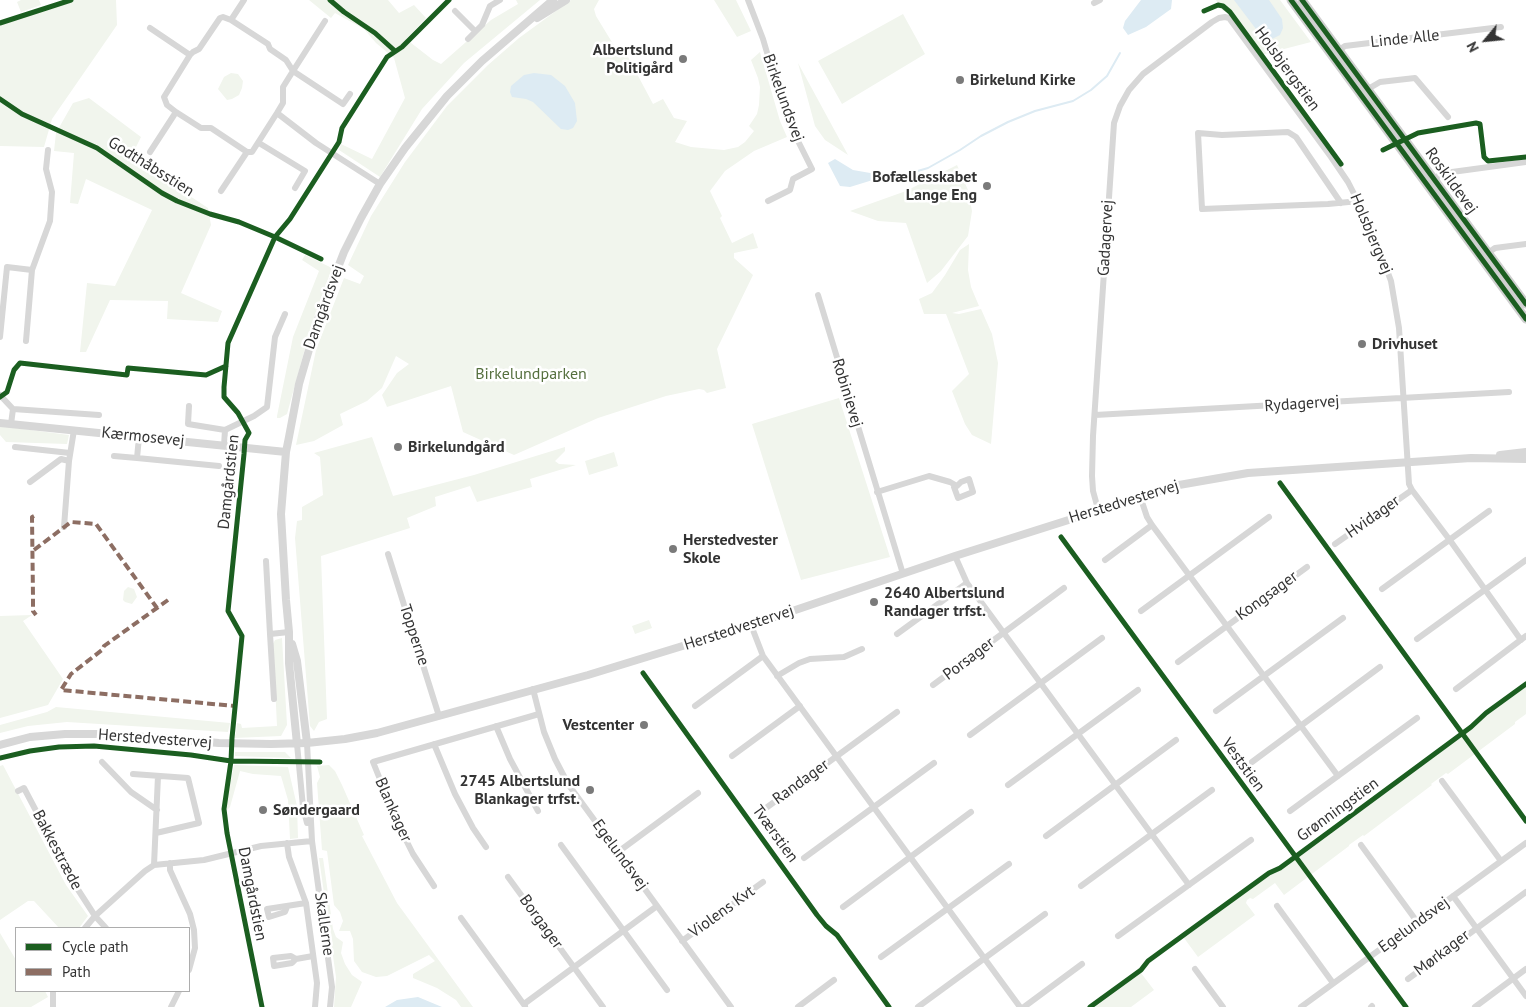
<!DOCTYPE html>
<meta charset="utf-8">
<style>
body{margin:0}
#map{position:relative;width:1526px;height:1007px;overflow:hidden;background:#fff;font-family:"PT Sans",sans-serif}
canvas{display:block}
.legend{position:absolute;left:15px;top:927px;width:175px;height:65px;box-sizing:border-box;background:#fff;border:1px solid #adadad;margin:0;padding:6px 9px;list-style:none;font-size:15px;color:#333}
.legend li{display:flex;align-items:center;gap:10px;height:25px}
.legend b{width:25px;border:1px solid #adadad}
.north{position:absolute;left:1461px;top:15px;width:50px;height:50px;-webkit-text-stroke:4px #fff;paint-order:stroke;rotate:242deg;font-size:14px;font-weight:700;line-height:20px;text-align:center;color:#333}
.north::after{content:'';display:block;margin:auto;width:18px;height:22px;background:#333;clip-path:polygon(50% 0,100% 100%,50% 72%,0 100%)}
</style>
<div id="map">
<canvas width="1526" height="1007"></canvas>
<ul class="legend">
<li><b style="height:6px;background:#1b5e20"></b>Cycle path</li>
<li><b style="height:6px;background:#8d6e63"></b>Path</li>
</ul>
<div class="north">N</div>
</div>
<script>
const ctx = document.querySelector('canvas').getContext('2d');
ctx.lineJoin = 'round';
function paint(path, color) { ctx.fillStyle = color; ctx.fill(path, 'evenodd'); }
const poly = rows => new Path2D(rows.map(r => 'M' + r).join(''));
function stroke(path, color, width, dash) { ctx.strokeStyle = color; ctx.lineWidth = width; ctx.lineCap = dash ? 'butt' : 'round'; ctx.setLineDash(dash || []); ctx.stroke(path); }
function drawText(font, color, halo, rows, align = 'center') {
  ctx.font = font + ' "PT Sans",sans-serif'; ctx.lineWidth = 5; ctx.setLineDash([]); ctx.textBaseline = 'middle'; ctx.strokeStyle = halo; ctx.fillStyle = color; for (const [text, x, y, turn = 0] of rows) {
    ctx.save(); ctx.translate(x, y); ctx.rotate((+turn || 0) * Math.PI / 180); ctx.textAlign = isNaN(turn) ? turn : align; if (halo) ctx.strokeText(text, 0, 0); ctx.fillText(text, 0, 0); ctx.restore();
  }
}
paint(poly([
 [21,0,39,0,41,5,21,12,17,2],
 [64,0,116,0,117,25,52,119,44,147,0,146,0,22],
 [309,0,388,0,399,13,414,5,426,18,406,39,433,60,441,64,491,20,518,4,516,0,540,0,464,63,422,109,380,177,339,150,341,144,372,159,405,98,394,58,376,43,364,29,335,13,331,18],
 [571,0,599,0,594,9,596,16,621,57,627,55,653,104,663,99,674,118,687,121,675,142,691,147,724,150,738,147,745,142,754,131,749,126,757,114,759,105,760,87,758,78,751,60,760,52,780,121,787,137,754,151,725,171,710,191,722,216,720,218,732,243,753,233,758,248,734,253,734,258,753,275,717,349,726,388,707,393,704,390,699,389,666,396,598,418,514,455,463,432,451,386,387,407,382,395,397,373,409,364,396,356,382,388,367,401,340,414,343,425,314,441,296,445,316,350,344,278,360,284,364,276,348,265,371,216,405,162,447,106,488,65,519,38],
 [714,0,736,0,751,31,737,37],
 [1216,0,1280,0,1311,42,1261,55,1230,12,1223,11],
 [903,14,925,54,842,104,818,61],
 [798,63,848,155,825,140,815,126],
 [231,73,238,74,243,81,242,88,239,95,232,99,227,100,218,89,224,77],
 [89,98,141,137,131,157,208,208,211,225,181,293,222,311,218,322,167,319,168,301,110,300,86,352,80,352,87,283,115,286,152,210,86,179,78,204,70,203,74,153,54,151,56,133,73,103],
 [957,165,968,190,972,211,968,236,941,271,927,283,906,223,878,221,850,211,906,191],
 [969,244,968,270,971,287,979,306,952,313,959,314,981,309,992,334,998,363,991,444,972,435,965,424,952,391,969,374,946,314,924,314,919,299,932,293,945,275,960,250],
 [305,255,332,268,312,323,287,414,280,418,277,418,277,416,293,337,319,271,302,260],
 [839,398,890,557,801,580,752,424],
 [0,426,69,435,67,444,6,442,0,435],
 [372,437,393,496,474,475,565,447,565,451,555,461,559,464,576,465,530,479,532,487,477,502,470,486,435,497,436,506,407,518,410,528,321,556,327,719,319,722,314,731,310,726,295,538,297,521,302,520,302,507,323,495,320,457,314,453],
 [614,452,618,466,589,475,585,461],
 [128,587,134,589,137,597,132,604,125,602,123,600,124,591],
 [32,615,23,621,63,679,48,705,0,718,0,616],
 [649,620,652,628,635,634,632,626],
 [282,638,287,725,281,736,234,738,236,733,237,723,241,724,242,728,277,726,273,644,275,640],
 [1526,687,1526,714,1515,722,1515,724,1448,774,1446,773,1431,784,1432,785,1364,836,1363,835,1349,845,1349,846,1284,895,1275,883,1253,899,1250,898,1247,900,1246,903,1255,915,1198,957,1184,938,1270,874,1281,870,1475,727,1487,715],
 [56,707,230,723,228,732,67,722,28,726,0,733,0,725,47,712],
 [235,752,285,752,291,758,235,756],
 [3,765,66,885,88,916,79,928,59,928,34,901,28,901,0,920,0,766],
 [234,765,288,767,297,806,298,838,290,839,288,800,281,776,253,774,240,771,230,807,227,810,226,805],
 [329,765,335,771,342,785,364,835,362,836,397,903,473,1007,461,1007,456,1000,437,988,413,978,413,974,435,961,429,955,387,976,376,977,362,972,354,961,353,939,350,931,339,931,343,921,340,912,334,905,327,851,322,850,317,783,320,777,317,766],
 [319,858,323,858,333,929,336,937,343,942,341,953,345,964,352,975,362,982,351,1007,334,1007,336,977],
 [0,933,16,960,16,991,45,991,48,997,31,1007,0,1007],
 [1141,973,1154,990,1131,1007,1095,1007]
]), '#f1f5ed');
paint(poly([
 [1141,0,1172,0,1171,9,1146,27,1128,35,1123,28,1125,21],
 [1234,0,1269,0,1282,19,1283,28,1280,35,1272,39,1259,33],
 [534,73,551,75,565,86,575,103,577,121,573,128,568,130,561,129,533,102,526,99,512,97,510,92,511,86,524,75],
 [835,159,853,170,876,174,876,179,850,187,840,186,828,163],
 [418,997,442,1007,385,1007,397,1000]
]), '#ddebf3');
stroke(poly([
 [879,176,904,175,928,168,960,150,981,136,1008,122,1035,111,1073,101,1091,90,1107,76,1120,53]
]), '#ddebf3', 2);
stroke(poly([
 [244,0,231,20,268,44,270,49,286,60,293,71,325,21],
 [748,0,763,39,786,117,812,169,793,179,790,190,768,201],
 [1094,3,1100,0],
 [455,11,475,31],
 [150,28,190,55,193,52,199,49,220,18,223,17,231,20],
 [468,39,482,25,490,6,500,0],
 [1339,50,1345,46,1501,27],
 [1368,89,1380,82,1415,78,1448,117],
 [176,112,201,128,211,128,247,152,221,191],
 [277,113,316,143,380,184],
 [259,143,305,171,295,188],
 [150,152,176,112,167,105,164,97,190,55],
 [247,152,252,152,277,113,283,103,283,87,293,71,343,104,350,94],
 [1434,179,1441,174,1452,172,1526,162],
 [1341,203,1296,137,1288,132,1222,135,1198,133,1202,209,1328,204,1359,201],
 [1488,253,1495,248,1526,244],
 [818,295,903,574],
 [0,337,7,267,32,270],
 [26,341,32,270,50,221,52,192,46,169,48,150],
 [0,395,13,409,11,424],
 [189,406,188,424,225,430],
 [13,409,99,415],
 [1095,415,1509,392],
 [139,437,137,458,219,466],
 [224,446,225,430,254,416,267,407,275,337,285,314],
 [15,447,70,453],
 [114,456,137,458],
 [30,482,61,459,69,461,74,430],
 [877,492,929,476,950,482,957,486,954,487,958,498,973,492,969,479,961,482,957,486],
 [1140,496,1147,517,1152,525,1338,776],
 [1098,509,1093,491,1092,476,1093,436,1114,123,1120,106,1129,90,1143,74,1212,22,1219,18,1225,17,1229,18,1331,157,1348,182,1370,225,1391,281,1399,328,1409,484,1412,490,1449,539,1521,640],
 [64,527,69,461],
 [1335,544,1412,490],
 [388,554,439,716],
 [955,556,967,583,1189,885],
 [1105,560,1152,525],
 [266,561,270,634,289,632],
 [1382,589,1489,511],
 [1141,611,1269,517],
 [751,625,763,656,1020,1007],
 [270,634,274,699],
 [897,634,967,583],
 [1417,639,1526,560],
 [1178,662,1307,567],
 [777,676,799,663,810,659,844,657,862,649],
 [933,685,1064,588],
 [533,689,544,732,555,759,568,784,731,1007],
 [1456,689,1526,636],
 [695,706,763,656],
 [1216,711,1343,618],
 [496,726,510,759,538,811],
 [970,735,1102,638],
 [307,743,312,841,332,987,330,1007],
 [297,744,303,807,307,823],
 [434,744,455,794,473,828,486,847],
 [732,756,800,706],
 [102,762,131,792,157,810],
 [1252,762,1380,667],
 [133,774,188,778,199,823,156,833],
 [1442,781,1501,861],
 [1008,785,1138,690],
 [18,791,24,788,75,885,95,916,106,928],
 [766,808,897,712],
 [1290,811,1417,718],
 [1046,836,1176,740],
 [287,843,289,857,306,903,317,983,315,1007],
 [561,845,667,990],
 [1361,845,1418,923],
 [618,852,698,793],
 [804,858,934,763],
 [170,863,170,870,190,914,194,930,195,948,189,970],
 [154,865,158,776],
 [508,877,603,1007],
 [434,886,413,854,398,824,373,762,539,714],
 [1081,886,1212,790],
 [1453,896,1526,996],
 [1277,906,1333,983],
 [287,907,285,912,269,917,267,909,306,903],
 [843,907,971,812],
 [461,918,525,1006],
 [85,928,95,916,145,871,154,865,204,860,261,846,312,841],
 [1118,936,1251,840],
 [682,941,763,882],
 [881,957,1009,864],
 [296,959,292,963,274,966,273,958,291,956,296,959,313,956],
 [1195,969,1223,1007],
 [1408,979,1526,892],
 [53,991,53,1007],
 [524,1004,657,906],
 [171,1007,179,991],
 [798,1007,834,980],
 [918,1007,1045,914],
 [1024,1007,1082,964],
 [1301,1007,1526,843],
 [1371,1007,1372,1006],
 [1475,1007,1526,969]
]), '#d7d7d7', 6);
stroke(poly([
 [537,18,566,0],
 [0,423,286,452],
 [1500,455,1526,452],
 [292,644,297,661,307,743],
 [297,744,289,663,289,632,286,600,281,514,286,452,289,437,299,384,318,319,344,252,361,218,380,184,405,148,447,96,482,61,553,0],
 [0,745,30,737,65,734,107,734,219,743,271,744,307,743,345,739,377,733,588,675,751,625,955,556,1179,485,1248,473,1471,458,1526,459]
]), '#d7d7d7', 8);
stroke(poly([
 [1291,0,1526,319],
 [1302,0,1526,304]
]), '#d0d0d0', 9);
stroke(poly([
 [34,516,32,517,33,597,33,611,36,615],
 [34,550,71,522,96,524,157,608],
 [168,600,104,646,102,650,71,674,61,690,235,706]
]), '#8d6e63', 4, [8, 4]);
stroke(poly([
 [330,0,344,12,375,33,395,51],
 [1291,0,1526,319],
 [1302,0,1526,304],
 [1204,11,1218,5,1223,6,1230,12,1341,164],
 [0,23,71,0],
 [0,99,22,114,97,148,162,193,177,201,210,214,239,222,275,237,321,259],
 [1383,150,1418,133,1476,123,1480,124,1484,157,1488,161,1526,157],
 [0,397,7,392,14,370,20,363,127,375,128,368,206,375,226,366],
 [1280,483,1526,821],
 [1061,537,1406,1007],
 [643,673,817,915,826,926,837,935,889,1007],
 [0,758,30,751,59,747,94,746,191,755,231,761,320,762],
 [262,1007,227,833,224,809,231,761,232,738,242,636,228,611,244,454,245,440,249,433,238,413,224,397,224,387,228,343,275,237,290,219,339,142,342,128,387,57,402,47,449,0],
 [1090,1007,1141,970,1148,961,1196,926,1269,873,1280,868,1295,857,1471,727,1486,713,1526,684]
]), '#1b5e20', 5);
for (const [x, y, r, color] of [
 [683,59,5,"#7a7a7a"],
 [960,80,5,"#7a7a7a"],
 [987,186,5,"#7a7a7a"],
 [1362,344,5,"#7a7a7a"],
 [398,447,5,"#7a7a7a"],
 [673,549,5,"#7a7a7a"],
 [874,602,5,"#7a7a7a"],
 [644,725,5,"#7a7a7a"],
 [590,790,5,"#7a7a7a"],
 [263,810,5,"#7a7a7a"]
]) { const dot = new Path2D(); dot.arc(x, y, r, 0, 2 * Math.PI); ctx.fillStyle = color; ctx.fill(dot); stroke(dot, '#fff', 2); }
drawText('16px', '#333', '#fff', [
 ["Linde Alle",1405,39,-6],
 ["Holsbjergstien",1287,69,54],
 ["Birkelundsvej",783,98,70],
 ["Godthåbsstien",151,167,32],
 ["Roskildevej",1451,181,54],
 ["Holsbjergvej",1371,234,67],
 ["Gadagervej",1106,238,-87],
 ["Damgårdsvej",324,307,-70],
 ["Robinievej",847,393,73],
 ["Rydagervej",1302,404,-4],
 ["Kærmosevej",143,437,6],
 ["Damgårdstien",229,482,-84],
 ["Herstedvestervej",1124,502,-17],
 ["Hvidager",1373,517,-35],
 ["Kongsager",1267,596,-36],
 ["Herstedvestervej",739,628,-18],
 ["Topperne",414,635,72],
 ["Porsager",969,659,-37],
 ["Herstedvestervej",155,739,4],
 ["Veststien",1243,765,54],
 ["Randager",801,782,-36],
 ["Blankager",393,810,66],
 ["Grønningstien",1338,810,-36],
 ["Tværstien",775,834,54],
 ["Bakkestræde",57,850,62],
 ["Egelundsvej",620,855,54],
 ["Damgårdstien",252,894,79],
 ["Violens Kvt",722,912,-36],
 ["Borgager",541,922,54],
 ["Skallerne",324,924,82],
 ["Egelundsvej",1414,925,-36],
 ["Mørkager",1442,953,-37]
]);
drawText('bold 16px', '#333', '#fff', [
 ["Albertslund",673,50,"right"],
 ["Politigård",673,68,"right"],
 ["Birkelund Kirke",970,80],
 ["Bofællesskabet",977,177,"right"],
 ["Lange Eng",977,195,"right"],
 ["Drivhuset",1372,344],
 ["Birkelundgård",408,447],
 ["Herstedvester",683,540],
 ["Skole",683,558],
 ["2640 Albertslund",884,593],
 ["Randager trfst.",884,611],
 ["Vestcenter",634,725,"right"],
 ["2745 Albertslund",580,781,"right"],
 ["Blankager trfst.",580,799,"right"],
 ["Søndergaard",273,810]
], 'left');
drawText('16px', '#56703f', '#fff', [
 ["Birkelundparken",531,374]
]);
</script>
